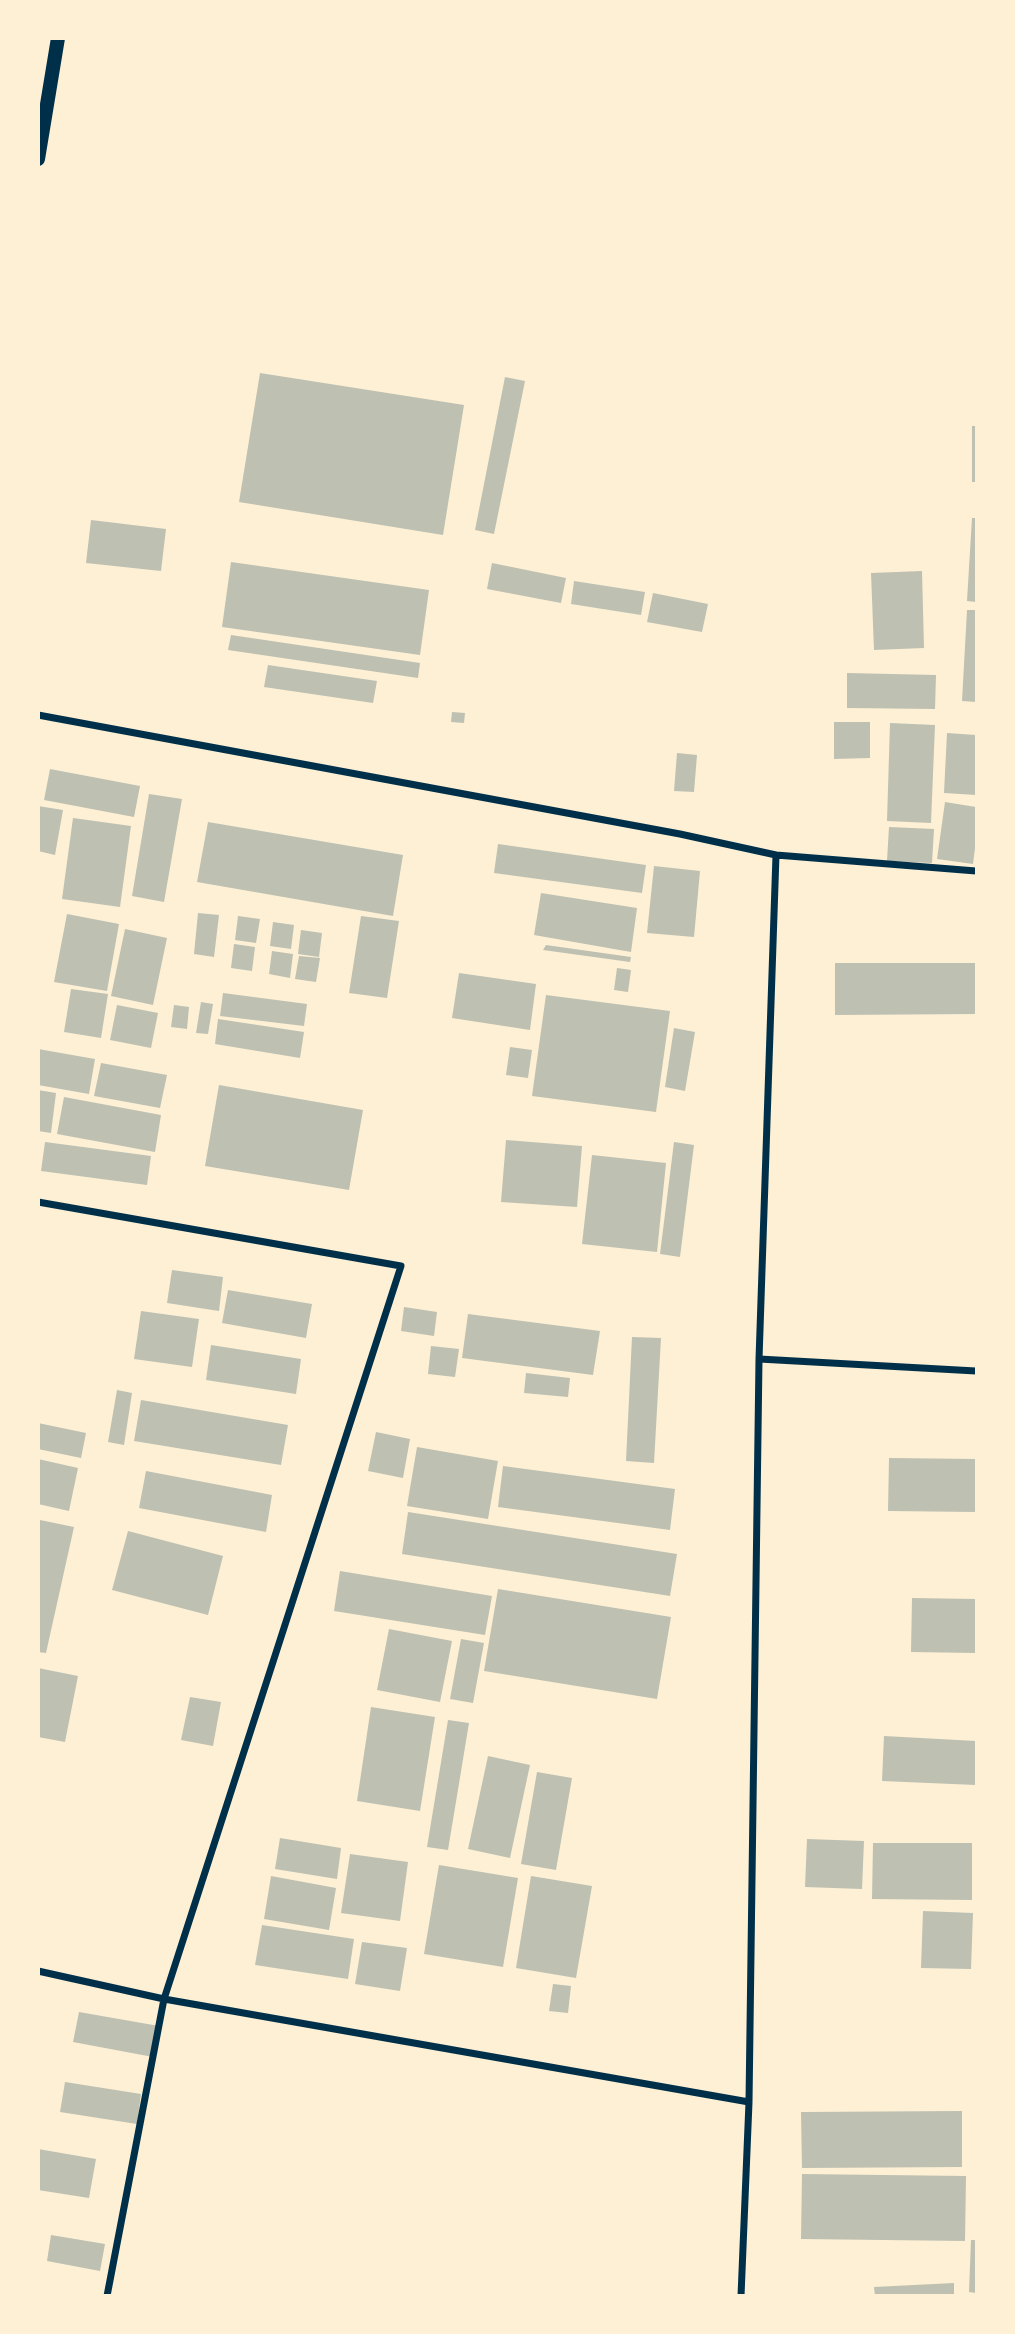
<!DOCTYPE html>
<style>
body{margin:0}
#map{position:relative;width:1015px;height:2334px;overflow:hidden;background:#fdf0d5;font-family:"Playfair Display",serif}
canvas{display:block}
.frame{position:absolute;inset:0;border:40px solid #fdf0d5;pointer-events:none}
</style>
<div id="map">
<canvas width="1015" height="2334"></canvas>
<div class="frame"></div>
</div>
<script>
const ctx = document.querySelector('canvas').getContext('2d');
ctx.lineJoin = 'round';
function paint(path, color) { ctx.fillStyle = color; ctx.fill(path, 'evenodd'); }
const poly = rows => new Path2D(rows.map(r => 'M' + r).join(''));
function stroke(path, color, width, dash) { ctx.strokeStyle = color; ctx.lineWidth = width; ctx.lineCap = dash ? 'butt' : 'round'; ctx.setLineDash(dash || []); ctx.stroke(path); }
paint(poly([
 [260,373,464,405,443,535,239,502],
 [505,377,525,381,494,534,475,530],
 [972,426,976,426,976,482,972,482],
 [972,518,976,518,976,602,967,601],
 [91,520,166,529,161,571,86,563],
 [231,562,429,590,420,655,222,627],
 [492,563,566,578,561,603,487,589],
 [922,571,924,648,874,650,871,573],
 [574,581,645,592,641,615,571,604],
 [653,593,708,604,702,632,647,622],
 [967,610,976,610,976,702,962,701],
 [231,635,420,663,418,678,228,650],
 [268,665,377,681,373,703,264,687],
 [847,673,936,675,935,709,847,708],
 [452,712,465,713,464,723,451,722],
 [834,722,870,722,870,758,834,759],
 [890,723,935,725,931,823,887,821],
 [947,733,976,735,976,795,944,793],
 [677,753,697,755,694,792,674,791],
 [50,769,140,786,134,817,44,800],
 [149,794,182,799,164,902,132,896],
 [945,802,976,807,976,840,973,864,937,859],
 [38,806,63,810,55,855,38,851],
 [73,818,131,826,120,907,62,899],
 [208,822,403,855,393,916,197,882],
 [889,827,934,829,932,863,887,861],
 [498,844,646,865,642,893,494,873],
 [654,866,700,871,694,937,647,933],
 [541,893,637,908,631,952,534,935],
 [198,913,219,915,214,957,194,954],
 [67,914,119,924,107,991,54,982],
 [238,916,260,919,256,943,235,940],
 [361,916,399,921,387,998,349,993],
 [273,922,294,925,291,949,270,946],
 [125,929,167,938,153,1005,111,996],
 [301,930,322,933,319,957,298,954],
 [234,944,255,947,252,971,231,968],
 [546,945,631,957,630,962,543,950],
 [272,951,293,954,290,978,269,974],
 [299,956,320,958,316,982,295,979],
 [835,963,976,963,976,1014,835,1015],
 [617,968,631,970,628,992,614,990],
 [459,973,536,984,530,1030,452,1018],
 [71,989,108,994,101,1038,64,1032],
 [223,993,307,1004,304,1026,220,1016],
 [546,995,670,1011,656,1112,532,1096],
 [201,1002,213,1004,208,1034,196,1033],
 [117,1005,158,1013,151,1048,110,1040],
 [174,1005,189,1007,187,1029,171,1027],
 [218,1019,304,1032,300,1058,215,1044],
 [674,1028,695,1032,685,1091,665,1087],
 [510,1047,532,1050,528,1078,506,1075],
 [38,1049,95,1059,89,1094,38,1085],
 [101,1063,167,1075,160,1108,94,1096],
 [219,1085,363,1110,349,1190,205,1166],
 [38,1090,56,1093,51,1133,38,1131],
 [64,1097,161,1115,155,1152,57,1134],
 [506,1140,582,1146,577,1207,501,1202],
 [45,1142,151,1156,147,1185,41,1171],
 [674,1142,694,1145,680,1257,660,1254],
 [592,1155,666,1163,657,1252,582,1244],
 [172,1270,223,1277,219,1311,167,1303],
 [228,1290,312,1304,306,1338,222,1323],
 [404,1307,437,1312,434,1336,401,1331],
 [141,1311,199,1319,192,1367,134,1359],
 [468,1314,600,1331,593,1375,462,1358],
 [632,1337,661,1338,654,1463,626,1461],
 [211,1345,301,1359,296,1394,206,1380],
 [431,1346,459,1349,455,1377,428,1374],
 [526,1373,570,1378,568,1397,524,1393],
 [117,1390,132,1393,124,1445,108,1442],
 [141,1400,288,1425,281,1465,134,1441],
 [38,1423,86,1433,81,1458,38,1449],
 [376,1432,410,1439,403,1478,368,1471],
 [417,1447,498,1461,488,1519,407,1506],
 [889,1458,976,1459,976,1512,888,1511],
 [38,1459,78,1468,69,1511,38,1504],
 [503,1466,675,1489,670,1530,498,1507],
 [146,1471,272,1495,266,1532,139,1508],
 [408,1512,677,1554,670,1596,402,1554],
 [40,1520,74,1527,46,1653,38,1652],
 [128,1531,223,1556,208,1615,112,1590],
 [340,1571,492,1596,485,1635,334,1611],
 [498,1589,671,1617,657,1699,484,1671],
 [912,1598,976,1599,976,1653,911,1652],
 [389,1629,452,1641,440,1702,377,1690],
 [461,1639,484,1643,473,1703,450,1699],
 [38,1668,78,1676,65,1742,38,1737],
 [190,1697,221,1702,213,1746,181,1740],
 [371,1707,435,1717,420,1811,357,1801],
 [448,1720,469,1723,448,1850,427,1847],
 [884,1736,976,1741,976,1785,882,1781],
 [488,1756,530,1765,510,1858,468,1849],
 [537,1772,572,1778,556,1870,521,1864],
 [280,1838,341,1848,337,1879,275,1869],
 [807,1839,864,1841,862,1889,805,1887],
 [873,1843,972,1843,972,1900,872,1899],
 [350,1854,408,1862,400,1921,341,1913],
 [439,1865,518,1878,503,1967,424,1954],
 [271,1876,336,1888,329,1930,264,1919],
 [531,1876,592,1886,576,1978,516,1968],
 [923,1911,973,1913,971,1969,921,1968],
 [262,1925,354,1939,348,1979,255,1965],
 [362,1942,407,1948,400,1991,355,1984],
 [553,1984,571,1986,568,2013,549,2011],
 [79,2012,159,2026,153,2057,73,2042],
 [65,2082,141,2094,137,2124,60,2112],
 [962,2111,962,2167,802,2168,801,2112],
 [38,2149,96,2159,89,2198,38,2190],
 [802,2174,966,2176,965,2241,801,2239],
 [51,2235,105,2244,100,2271,47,2261],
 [971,2240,976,2240,976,2293,969,2292],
 [954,2283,954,2296,875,2296,874,2287]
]), '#bec0b2');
stroke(poly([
 [38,715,680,834,776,855],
 [38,1202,401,1266,164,1999,107,2296],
 [759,1359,776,855,976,871],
 [38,1971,164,1999,749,2102,741,2296],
 [749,2102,759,1359,976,1371]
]), '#003049', 7);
stroke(poly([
 [38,159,58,38]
]), '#003049', 14);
</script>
